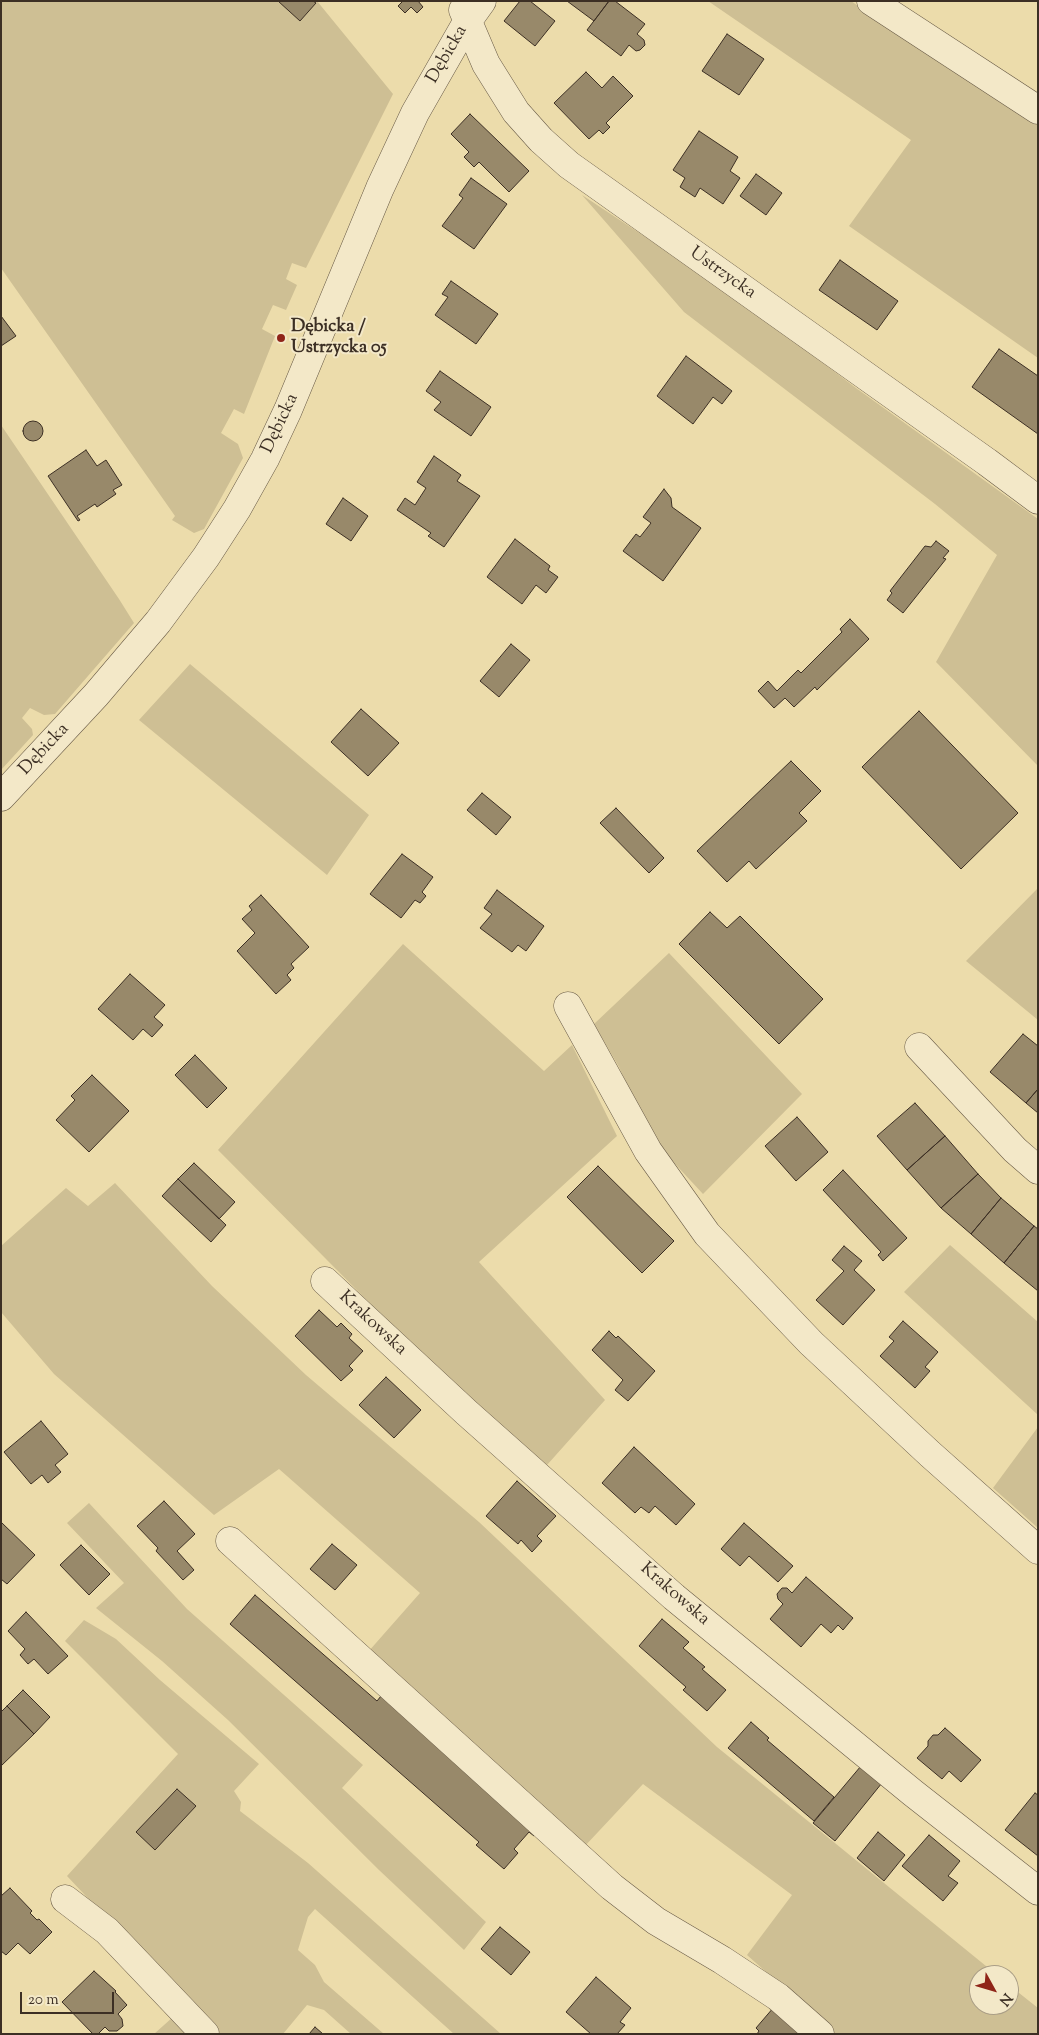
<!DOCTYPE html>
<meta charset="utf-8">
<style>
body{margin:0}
#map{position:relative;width:1039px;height:2035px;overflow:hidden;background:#ecdcab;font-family:"Sorts Mill Goudy",serif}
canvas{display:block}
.frame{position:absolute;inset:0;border:2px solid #3c2f24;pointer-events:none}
.north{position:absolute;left:969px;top:1965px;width:50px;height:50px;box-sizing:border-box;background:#f3e8c8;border:1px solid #aa9e86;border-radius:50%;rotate:129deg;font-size:14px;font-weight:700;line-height:20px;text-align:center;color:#3c2f24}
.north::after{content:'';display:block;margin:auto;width:18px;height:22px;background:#8f2418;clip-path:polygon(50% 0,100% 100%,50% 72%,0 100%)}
.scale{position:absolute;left:20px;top:1992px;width:94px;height:22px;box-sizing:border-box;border:2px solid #3c2f24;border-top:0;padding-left:6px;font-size:15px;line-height:18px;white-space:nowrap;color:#3c2f24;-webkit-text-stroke:4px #f3e8c8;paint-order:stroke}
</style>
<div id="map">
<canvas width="1039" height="2035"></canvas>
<div class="frame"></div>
<div class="north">N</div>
<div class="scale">20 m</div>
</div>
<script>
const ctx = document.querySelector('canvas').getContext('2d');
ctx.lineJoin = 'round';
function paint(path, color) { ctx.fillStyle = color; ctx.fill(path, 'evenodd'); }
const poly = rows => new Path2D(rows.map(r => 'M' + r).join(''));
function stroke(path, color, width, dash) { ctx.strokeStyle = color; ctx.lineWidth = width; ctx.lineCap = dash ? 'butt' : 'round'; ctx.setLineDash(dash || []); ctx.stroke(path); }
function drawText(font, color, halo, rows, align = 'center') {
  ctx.font = font + ' "Sorts Mill Goudy",serif'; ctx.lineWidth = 4; ctx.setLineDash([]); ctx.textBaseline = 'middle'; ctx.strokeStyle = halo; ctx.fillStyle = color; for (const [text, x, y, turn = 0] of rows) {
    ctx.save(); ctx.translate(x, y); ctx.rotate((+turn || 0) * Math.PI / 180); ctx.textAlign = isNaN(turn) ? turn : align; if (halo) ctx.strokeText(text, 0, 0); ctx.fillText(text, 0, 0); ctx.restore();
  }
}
paint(poly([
 [1,1,317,1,393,94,306,268,292,263,286,279,297,285,286,310,273,305,262,329,275,336,244,414,234,409,221,433,238,444,243,458,204,529,194,533,172,520,175,516,1,268],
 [708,1,851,1,946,67,1038,123,1038,358,849,226,911,140],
 [582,195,733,295,856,388,1038,519,1038,766,936,662,997,555,935,504,684,312],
 [1,425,119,599,134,623,55,714,44,715,30,708,22,718,32,729,33,735,1,770],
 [190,664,369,815,327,875,139,720],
 [1038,888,1038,1020,966,961],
 [403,944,544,1071,572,1045,617,1136,479,1262,605,1400,547,1465,436,1370,218,1150],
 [669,953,802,1094,703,1194,652,1139,619,1067,594,1024],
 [115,1183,212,1286,306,1375,479,1522,717,1747,997,1975,979,1975,979,2005,1009,2005,1009,1985,1038,2008,1038,2034,836,2034,747,1955,792,1895,643,1784,584,1847,368,1652,420,1593,279,1469,214,1515,54,1374,1,1312,1,1246,66,1188,88,1206],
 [950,1245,1038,1322,1038,1415,904,1292],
 [1038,1427,1038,1528,993,1488],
 [89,1503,187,1609,363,1765,342,1788,486,1922,464,1950,379,1870,228,1720,162,1661,96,1608,124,1583,67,1523],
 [84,1620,116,1639,160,1680,259,1764,234,1791,241,1802,240,1811,308,1863,501,2034,454,2034,315,1909,308,1917,298,1950,315,1965,324,1982,384,2034,351,2034,324,2010,307,2005,283,2034,221,2034,164,1979,67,1876,178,1754,65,1641],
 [173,2017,190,2034,154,2034]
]), '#cebf94');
const building = poly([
 [278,1,313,1,316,3,300,21,278,1],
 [403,1,418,1,423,7,417,13,411,7,405,13,398,6,403,1],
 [520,1,530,1,555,21,535,46,504,21,520,1],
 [567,1,609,1,594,21,567,1],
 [609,1,615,1,645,24,637,34,644,40,645,45,640,50,636,51,629,45,621,56,587,30,609,1],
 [727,34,764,59,739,95,702,71,727,34],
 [586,72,602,88,613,76,633,96,606,123,610,127,603,134,599,130,589,139,554,103,586,72],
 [470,114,529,171,509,192,479,162,474,167,464,157,469,152,451,134,470,114],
 [699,131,738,157,730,171,740,178,723,204,700,188,695,197,680,187,685,178,673,170,699,131],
 [756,174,782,193,766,215,740,196,756,174],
 [471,178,507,204,474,249,442,226,463,198,459,195,471,178],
 [840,260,898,301,877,330,819,290,840,260],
 [451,281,498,314,476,344,435,315,448,297,442,294,451,281],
 [1,316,16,336,1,346,1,316],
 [999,349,1038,376,1038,434,972,387,999,349],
 [686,356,732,391,722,404,713,397,693,424,657,396,686,356],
 [440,371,491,407,471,436,434,410,441,402,426,391,440,371],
 '23 431a10 10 0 1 1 20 0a10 10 0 1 1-20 0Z',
 [86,450,97,466,106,460,122,485,113,490,116,494,97,507,95,504,77,516,80,520,78,521,48,476,86,450],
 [434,456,461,475,457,481,480,496,444,547,428,536,431,533,397,510,405,498,415,505,426,488,417,482,434,456],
 [664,489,671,498,672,507,701,528,663,581,623,551,636,534,640,537,651,523,643,517,664,489],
 [343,498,368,516,351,541,326,524,343,498],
 [515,539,550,566,548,570,558,577,546,593,536,585,522,604,487,577,515,539],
 [936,541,949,551,943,558,946,559,903,613,887,600,892,593,890,591,925,546,931,547,936,541],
 [850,619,869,639,817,690,815,687,794,707,785,698,774,708,758,691,768,681,777,691,798,670,801,673,842,632,840,629,850,619],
 [511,644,530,660,499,697,480,681,511,644],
 [361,709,399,743,368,776,331,742,361,709],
 [919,711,1018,813,961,869,862,767,919,711],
 [791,761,821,791,799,813,807,821,756,869,749,861,727,882,697,851,791,761],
 [482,793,511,817,496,835,467,810,482,793],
 [616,808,664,858,649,873,600,823,616,808],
 [402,854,433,877,422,892,426,896,420,903,415,900,401,918,370,894,402,854],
 [497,890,544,926,526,951,518,945,512,952,480,928,492,914,484,908,497,890],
 [261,895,309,947,291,964,294,968,287,975,291,980,276,994,237,951,255,933,242,919,252,910,249,906,261,895],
 [710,912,727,928,740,916,823,999,779,1044,679,944,710,912],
 [130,974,165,1005,154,1017,163,1025,152,1037,143,1029,133,1040,98,1009,130,974],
 [1023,1034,1038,1046,1038,1089,1026,1103,990,1072,1023,1034],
 [195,1055,227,1088,207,1108,175,1075,195,1055],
 [92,1075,129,1111,89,1152,56,1120,75,1100,71,1096,92,1075],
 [1038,1089,1038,1113,1026,1103,1038,1089],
 [915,1103,945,1136,907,1170,877,1136,915,1103],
 [797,1117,828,1152,796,1181,765,1146,797,1117],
 [945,1136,978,1174,941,1208,907,1170,945,1136],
 [194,1163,235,1202,219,1219,178,1179,194,1163],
 [598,1166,674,1241,642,1273,567,1197,598,1166],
 [843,1170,907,1238,883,1261,878,1255,881,1252,823,1190,843,1170],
 [978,1174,1001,1198,971,1234,941,1208,978,1174],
 [178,1179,226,1225,211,1242,162,1196,178,1179],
 [1001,1198,1034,1226,1004,1263,971,1234,1001,1198],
 [1034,1226,1038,1229,1038,1291,1004,1263,1034,1226],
 [844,1246,862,1261,854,1270,875,1290,843,1325,816,1300,844,1271,832,1260,844,1246],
 [319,1310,337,1327,341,1323,352,1334,349,1338,363,1351,349,1366,353,1370,341,1381,295,1336,319,1310],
 [903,1321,938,1352,925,1367,930,1371,915,1388,880,1356,894,1341,889,1337,903,1321],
 [609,1331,616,1338,618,1336,655,1371,628,1401,615,1390,623,1380,592,1350,609,1331],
 [386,1377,421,1410,394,1438,359,1405,386,1377],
 [41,1421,68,1454,55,1465,61,1472,48,1483,42,1475,31,1484,4,1452,41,1421],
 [634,1447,695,1504,676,1525,655,1506,649,1513,641,1507,635,1513,602,1483,634,1447],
 [517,1481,556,1516,537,1536,542,1541,532,1552,521,1540,518,1544,486,1516,517,1481],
 [164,1501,195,1534,177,1551,194,1570,183,1580,156,1551,158,1548,137,1526,164,1501],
 [1,1522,35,1555,7,1584,1,1579,1,1522],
 [744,1523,793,1566,778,1582,749,1556,740,1566,721,1549,744,1523],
 [332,1544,357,1565,335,1590,310,1569,332,1544],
 [81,1545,110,1574,89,1595,60,1565,81,1545],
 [806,1577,853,1618,843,1630,838,1625,831,1633,821,1624,801,1647,770,1619,783,1604,778,1599,777,1594,782,1588,787,1588,792,1593,806,1577],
 [255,1595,377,1701,381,1696,537,1832,534,1836,529,1832,514,1849,518,1853,504,1869,476,1845,479,1842,230,1624,255,1595],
 [26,1612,68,1656,48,1674,34,1659,28,1664,20,1655,25,1649,8,1631,26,1612],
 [662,1619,689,1642,683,1648,705,1667,702,1669,726,1690,707,1711,683,1690,686,1687,639,1646,662,1619],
 [23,1690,50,1717,34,1734,7,1706,23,1690],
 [7,1706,34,1734,1,1766,1,1712,7,1706],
 [751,1722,769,1738,767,1740,834,1797,814,1821,728,1748,751,1722],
 [945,1728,981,1760,961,1782,949,1771,942,1779,917,1758,928,1746,928,1741,933,1735,938,1735,945,1728],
 [866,1760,886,1778,835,1841,813,1823,866,1760],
 [177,1789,196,1806,155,1850,136,1832,177,1789],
 [1035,1793,1038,1795,1038,1856,1005,1830,1035,1793],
 [878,1832,905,1855,884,1881,857,1858,878,1832],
 [929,1835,960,1861,948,1876,958,1883,943,1901,902,1866,929,1835],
 [10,1888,32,1911,30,1913,37,1920,39,1919,52,1932,30,1954,18,1943,6,1955,1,1951,1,1896,10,1888],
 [500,1927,530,1952,511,1975,481,1949,500,1927],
 [94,1971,116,1991,115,1992,127,2005,118,2014,122,2019,123,2026,117,2031,109,2031,105,2027,98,2034,93,2034,62,2002,94,1971],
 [596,1977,631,2008,620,2022,625,2025,617,2034,591,2034,566,2012,596,1977],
 [774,2007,807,2034,757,2034,759,2031,756,2028,774,2007],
 [315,2027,323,2034,309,2034,315,2027]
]);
paint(building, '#98896a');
stroke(building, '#3c2f24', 1);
const minor = poly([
 [871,1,1038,110],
 [463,10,486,64,516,112,541,140,569,165,987,462,1038,500],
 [1,797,96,695,158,622,206,557,237,509,265,459,288,410,380,188,415,113,467,22,482,1],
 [568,1006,648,1151,707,1234,811,1343,930,1454,1038,1550],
 [919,1047,1015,1150,1038,1170],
 [325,1281,466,1412,674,1597,913,1793,1038,1891],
 [230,1541,612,1887,656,1921,722,1960,778,1997,820,2034],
 [65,1899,107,1931,205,2034]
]);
stroke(minor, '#685a46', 29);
stroke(minor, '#f3e8c8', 28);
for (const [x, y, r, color] of [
 [281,338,5,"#8f2418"]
]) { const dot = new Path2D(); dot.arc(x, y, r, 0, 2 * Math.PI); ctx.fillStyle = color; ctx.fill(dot); stroke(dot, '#f3e8c8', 2); }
drawText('18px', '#3c2f24', '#f3e8c8', [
 ["Dębicka",448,55,-60],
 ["Ustrzycka",722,274,35],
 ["Dębicka",281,424,-65],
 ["Dębicka",45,750,-47],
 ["Krakowska",372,1324,43],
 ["Krakowska",674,1595,41]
]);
drawText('bold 18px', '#3c2f24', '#f3e8c8', [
 ["Dębicka /",291,328],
 ["Ustrzycka 05",291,349]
], 'left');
</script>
